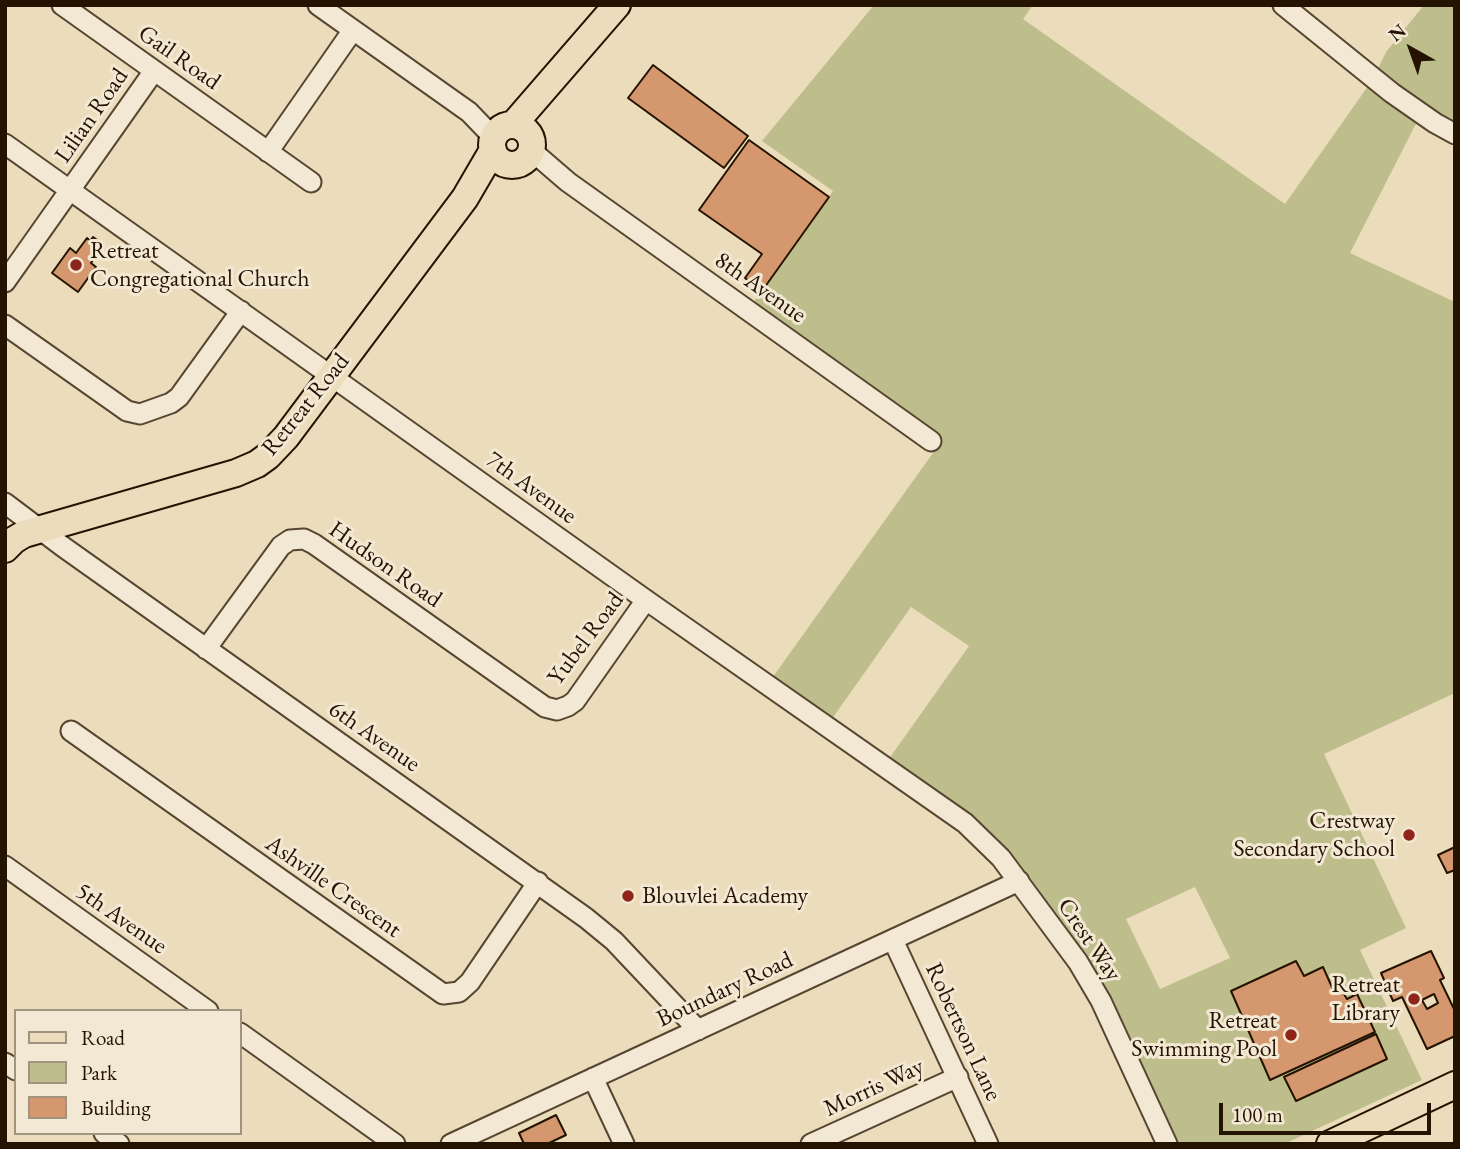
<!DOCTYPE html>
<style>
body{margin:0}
#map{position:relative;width:1460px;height:1149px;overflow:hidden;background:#ebdcbb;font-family:"EB Garamond",serif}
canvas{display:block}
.frame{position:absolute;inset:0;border:7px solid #241301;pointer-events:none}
.legend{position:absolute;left:14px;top:1009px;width:228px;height:126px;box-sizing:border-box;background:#f2e8d3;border:2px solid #a0937f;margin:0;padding:9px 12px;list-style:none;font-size:21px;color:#241301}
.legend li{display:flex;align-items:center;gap:14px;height:35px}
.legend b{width:35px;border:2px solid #a0937f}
.north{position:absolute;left:1376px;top:14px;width:70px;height:70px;-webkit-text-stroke:5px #f2e8d3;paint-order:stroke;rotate:320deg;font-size:19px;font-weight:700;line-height:28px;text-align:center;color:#241301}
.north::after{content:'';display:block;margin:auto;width:24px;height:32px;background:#241301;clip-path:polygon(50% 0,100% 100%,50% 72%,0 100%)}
.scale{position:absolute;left:1219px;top:1103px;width:212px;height:32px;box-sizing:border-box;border:4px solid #241301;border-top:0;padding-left:9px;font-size:21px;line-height:24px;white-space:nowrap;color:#241301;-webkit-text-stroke:5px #f2e8d3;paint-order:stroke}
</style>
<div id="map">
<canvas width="1460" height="1149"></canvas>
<div class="frame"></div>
<ul class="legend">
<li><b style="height:9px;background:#ebdcbb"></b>Road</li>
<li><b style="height:19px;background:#bebe8c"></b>Park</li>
<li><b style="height:19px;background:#d4976e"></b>Building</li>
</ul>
<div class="north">N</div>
<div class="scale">100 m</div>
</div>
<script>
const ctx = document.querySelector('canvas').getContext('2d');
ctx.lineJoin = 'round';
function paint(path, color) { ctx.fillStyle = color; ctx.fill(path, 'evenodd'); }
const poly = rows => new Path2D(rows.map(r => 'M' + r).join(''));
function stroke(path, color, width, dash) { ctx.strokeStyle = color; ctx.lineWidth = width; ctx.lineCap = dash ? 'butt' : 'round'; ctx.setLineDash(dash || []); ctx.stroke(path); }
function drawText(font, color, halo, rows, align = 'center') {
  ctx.font = font + ' "EB Garamond",serif'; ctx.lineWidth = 6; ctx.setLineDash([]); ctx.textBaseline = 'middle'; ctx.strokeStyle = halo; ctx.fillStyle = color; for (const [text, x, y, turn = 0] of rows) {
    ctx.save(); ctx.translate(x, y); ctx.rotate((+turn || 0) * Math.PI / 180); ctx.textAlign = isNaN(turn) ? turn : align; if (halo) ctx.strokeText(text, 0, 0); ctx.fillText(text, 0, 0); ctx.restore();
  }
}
paint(poly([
 [874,5,1033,5,1023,19,1285,204,1373,79,1386,52,1424,5,1455,5,1455,123,1424,108,1350,253,1455,302,1455,693,1324,754,1406,928,1360,950,1422,1080,1284,1144,1177,1144,1105,998,1003,857,886,763,969,646,911,607,829,723,770,681,943,439,753,303,833,191,762,141],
 [1195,887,1230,958,1160,989,1126,919]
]), '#bebe8c');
const building = poly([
 [653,65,748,136,724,168,628,98,653,65],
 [749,140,829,197,762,291,745,278,762,254,699,210,749,140],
 [93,237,100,242,98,246,101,248,91,263,96,267,78,292,52,273,70,248,76,253,87,238,90,241,93,237],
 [1455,847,1455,870,1447,873,1438,855,1455,847],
 [1431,951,1444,978,1440,980,1455,1011,1455,1036,1427,1049,1402,997,1393,1001,1381,973,1431,951],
 [1434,994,1438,1003,1427,1009,1422,1000,1434,994],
 [1296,961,1304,976,1323,967,1335,994,1342,991,1347,999,1357,994,1375,1032,1270,1080,1231,991,1296,961],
 [1376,1034,1387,1059,1296,1101,1284,1077,1376,1034],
 [556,1115,566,1135,547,1144,524,1144,519,1133,556,1115]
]);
paint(building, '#d4976e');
stroke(building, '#241301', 2);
const minor = poly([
 [62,5,311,182],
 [318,5,469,112,494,138],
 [1283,5,1392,93,1435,123,1455,134],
 [5,144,646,600,965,823,1001,858,1078,962,1101,1001,1167,1144],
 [532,151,568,182,931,441],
 [268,152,353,30],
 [5,282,154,71],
 [5,325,127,411,140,414,171,403,179,397,241,311],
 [5,503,62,546,586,918,614,941,698,1030],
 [206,649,281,546,290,540,304,539,314,544,545,707,557,710,568,706,575,701,646,600],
 [71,731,443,994,459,992,470,982,538,882],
 [5,866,208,1011],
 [893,940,988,1144],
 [240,1033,395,1144],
 [5,1063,16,1070],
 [593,1078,624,1144],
 [104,1133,119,1144],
 [451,1144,1019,881],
 [811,1144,958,1077]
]);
const major = poly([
 [513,125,617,5],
 '492 145a20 20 0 1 1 40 0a20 20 0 1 1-40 0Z',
 [5,549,14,540,24,534,236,473,257,464,268,456,286,437,465,198,493,150],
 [1330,1144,1455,1085]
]);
stroke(minor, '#564530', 23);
stroke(major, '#241301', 30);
stroke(minor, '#f2e8d3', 19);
stroke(major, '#ebdcbb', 26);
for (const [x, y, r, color] of [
 [76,265,7,"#8f2418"],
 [1409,835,7,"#8f2418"],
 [628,896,7,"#8f2418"],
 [1414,999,7,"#8f2418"],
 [1291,1035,7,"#8f2418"]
]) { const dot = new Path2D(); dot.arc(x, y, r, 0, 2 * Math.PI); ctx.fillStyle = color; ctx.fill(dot); stroke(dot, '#f2e8d3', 2.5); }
drawText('24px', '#241301', '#f2e8d3', [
 ["Gail Road",179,58,35],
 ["Lilian Road",92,116,-55],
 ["8th Avenue",760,288,35],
 ["Retreat Road",306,405,-51],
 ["7th Avenue",531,488,36],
 ["Hudson Road",385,565,35],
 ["Yubel Road",586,639,-53],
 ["6th Avenue",374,737,35],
 ["Ashville Crescent",333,887,35],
 ["5th Avenue",121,919,35],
 ["Crest Way",1089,940,56],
 ["Boundary Road",725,990,-25],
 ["Robertson Lane",963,1032,65],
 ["Morris Way",874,1088,-25]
]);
drawText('24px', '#241301', '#f2e8d3', [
 ["Retreat",90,251,"left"],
 ["Congregational Church",90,279,"left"],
 ["Crestway",1395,821],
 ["Secondary School",1395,849],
 ["Blouvlei Academy",642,896,"left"],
 ["Retreat",1400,985],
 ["Library",1400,1013],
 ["Retreat",1277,1021],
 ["Swimming Pool",1277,1049]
], 'right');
</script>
